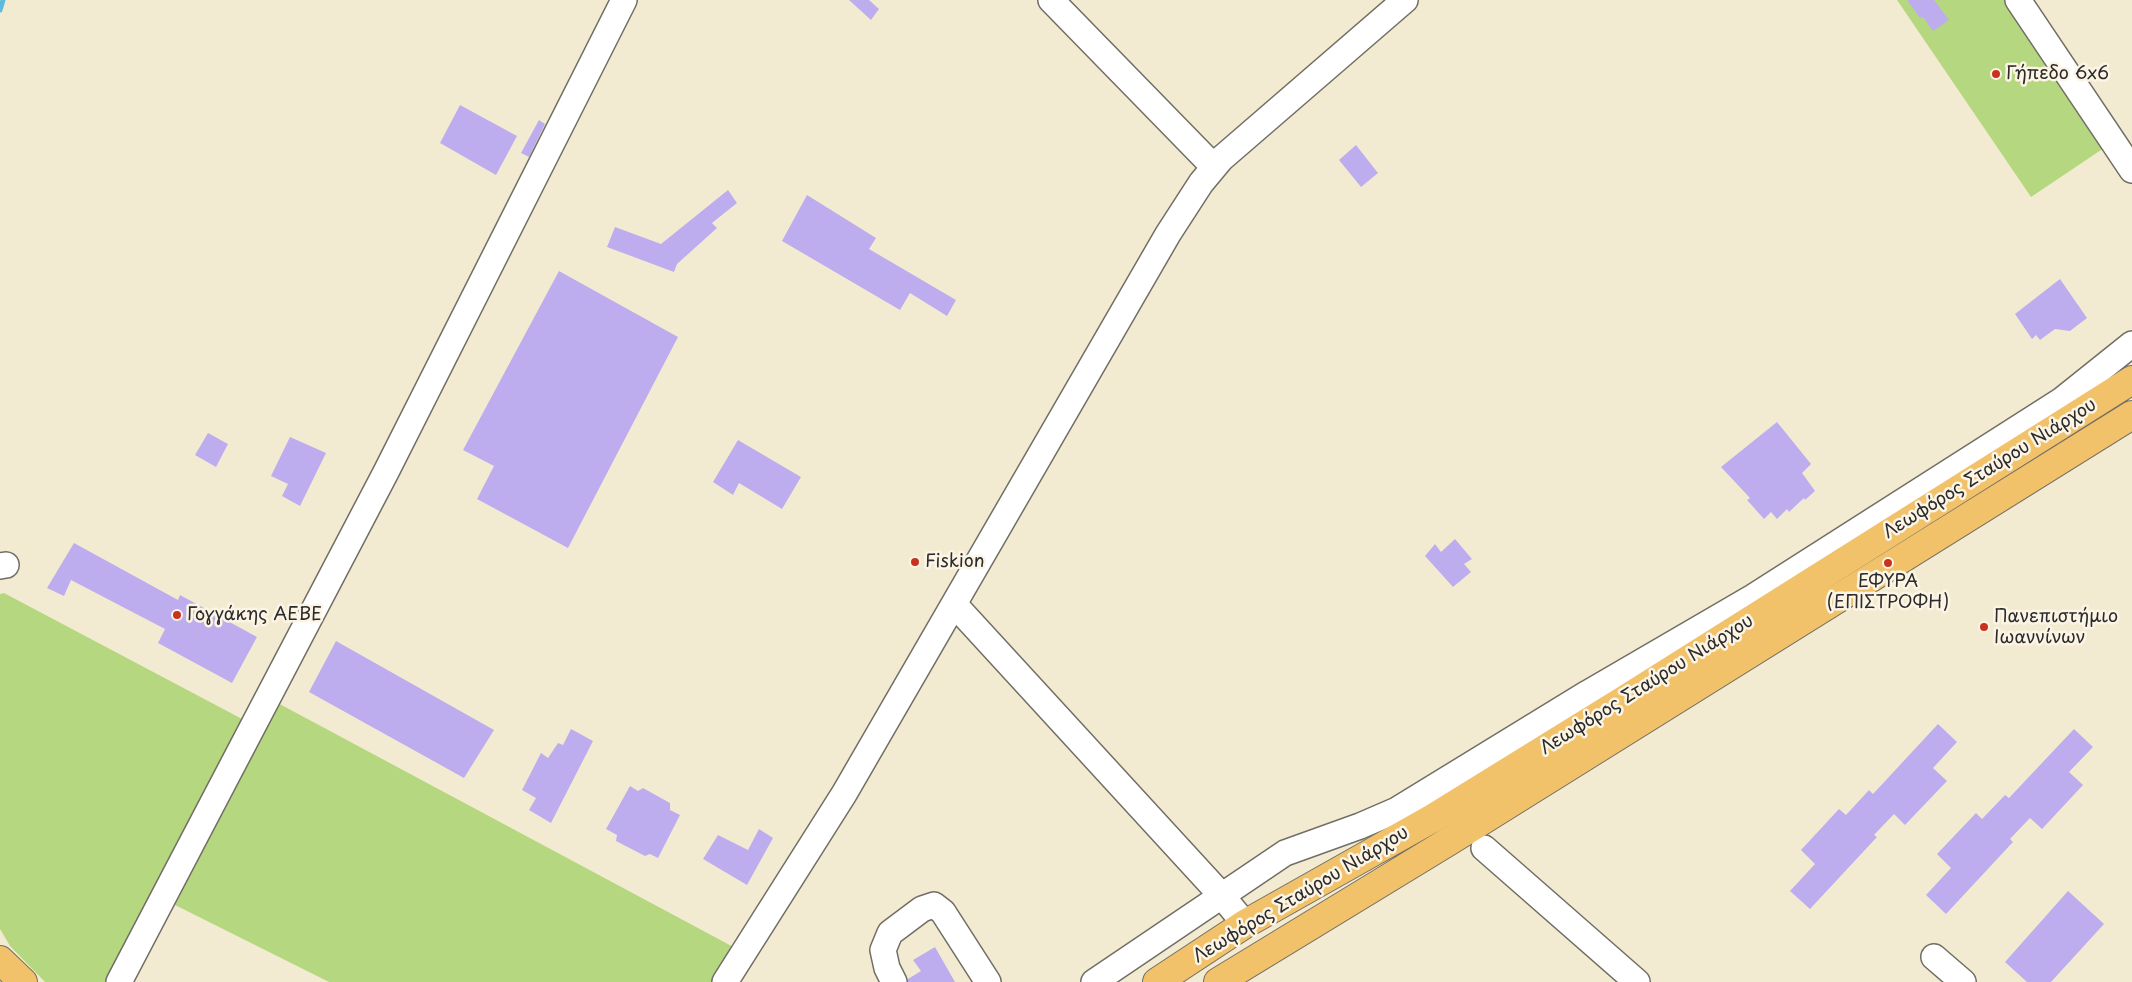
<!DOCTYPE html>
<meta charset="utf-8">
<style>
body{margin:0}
canvas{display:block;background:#f3ebd1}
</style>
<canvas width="2132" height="982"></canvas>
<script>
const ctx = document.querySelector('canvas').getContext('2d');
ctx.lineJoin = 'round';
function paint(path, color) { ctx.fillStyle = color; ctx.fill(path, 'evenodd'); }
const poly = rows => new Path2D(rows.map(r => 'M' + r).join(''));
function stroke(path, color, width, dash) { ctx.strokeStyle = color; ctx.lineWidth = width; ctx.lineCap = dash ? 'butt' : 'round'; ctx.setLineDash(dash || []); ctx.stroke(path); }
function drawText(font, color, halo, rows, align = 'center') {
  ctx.font = font + ' "Playpen Sans",sans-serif'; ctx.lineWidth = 5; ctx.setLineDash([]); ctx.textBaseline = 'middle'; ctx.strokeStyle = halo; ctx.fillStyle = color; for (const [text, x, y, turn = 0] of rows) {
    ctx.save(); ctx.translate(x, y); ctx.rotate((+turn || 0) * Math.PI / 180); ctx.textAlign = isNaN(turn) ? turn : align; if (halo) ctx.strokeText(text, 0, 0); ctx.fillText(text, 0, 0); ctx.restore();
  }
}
paint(poly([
 [1897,0,2010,0,2107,146,2031,197],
 [4,593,244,720,108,982,45,982,10,946,0,929,0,594],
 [274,701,739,950,717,982,329,982,171,903]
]), '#b5d77f');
stroke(poly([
 [0,10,3,0]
]), '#5ebbdc', 5);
paint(poly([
 [849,0,869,0,879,9,871,20],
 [1907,0,1934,0,1949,20,1933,31,1923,17,1920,18],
 [460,105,517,136,496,175,440,143],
 [539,120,545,124,529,157,521,153],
 [1356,145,1378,173,1361,187,1339,160],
 [728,190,737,203,712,223,717,228,677,264,674,272,607,247,615,227,661,244],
 [807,195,876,238,869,249,956,300,947,316,910,293,900,310,782,241],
 [559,271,678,337,568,548,477,499,494,466,463,450],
 [2060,279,2087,318,2070,331,2055,329,2040,340,2036,335,2032,339,2015,314],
 [1777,422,1811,464,1802,473,1815,491,1805,500,1804,498,1789,512,1787,509,1777,519,1771,512,1764,519,1747,500,1750,498,1721,467],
 [208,433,228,444,216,467,195,455],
 [290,437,326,453,300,506,282,496,288,484,271,476],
 [738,440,801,477,782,509,739,483,733,495,713,482],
 [1455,539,1472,559,1464,564,1471,572,1453,587,1425,556,1435,544,1441,552],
 [74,543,178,600,180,595,257,637,232,683,158,643,165,629,71,580,64,596,47,588],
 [336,641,494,730,464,778,309,692],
 [1938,724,1957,742,1933,768,1947,781,1905,825,1894,814,1874,835,1877,837,1810,909,1790,891,1815,864,1801,850,1839,809,1846,815,1869,790,1873,794],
 [571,729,593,741,551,823,529,810,536,798,522,790,541,753,548,758,558,743,563,745],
 [2074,729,2093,747,2069,772,2083,785,2042,829,2030,818,2010,839,2013,842,1946,914,1926,895,1951,868,1937,854,1976,813,1982,819,2005,795,2009,798],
 [630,786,638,791,643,788,670,803,670,810,680,815,658,858,650,854,645,856,616,841,617,835,606,829],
 [759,829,773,838,747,885,703,859,718,835,748,850],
 [2068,891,2104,924,2051,982,2027,982,2005,962],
 [935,947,955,982,908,982,908,979,921,971,913,960]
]), '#beadee');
const minor = poly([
 [1051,0,1213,166],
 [2018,0,2132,170],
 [0,566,6,565],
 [954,604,1222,896,1245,924],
 [1484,848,1637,982],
 [1934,957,1963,982],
 [119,982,386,472,624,0],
 [725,982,844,794,1168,234,1201,183,1221,159,1405,0],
 [894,982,887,968,883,950,890,933,922,909,934,905,943,912,988,982],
 [1094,982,1285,853,1360,826,1397,810,1588,693,1753,597,2062,400,2132,344]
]);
const major = poly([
 [1157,982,1245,924,1433,818,1624,700,2132,380],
 [1218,982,1451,840,2132,415]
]);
const highway = poly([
 [0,960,23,982]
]);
stroke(minor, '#716e65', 28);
stroke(major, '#716e65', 30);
stroke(highway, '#716e65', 30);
stroke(minor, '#fff', 25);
stroke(major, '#f2c26a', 28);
stroke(highway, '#f2c26a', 28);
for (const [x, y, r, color] of [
 [1996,74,5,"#c8321e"],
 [915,562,5,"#c8321e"],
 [1888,563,5,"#c8321e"],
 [177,615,5,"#c8321e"],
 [1984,627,5,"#c8321e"]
]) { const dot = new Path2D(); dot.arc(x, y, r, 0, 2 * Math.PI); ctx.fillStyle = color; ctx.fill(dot); stroke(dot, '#fcf5e5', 2); }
drawText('18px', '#2b2b2b', '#fcf5e5', [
 ["Γήπεδο 6x6",2006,74],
 ["Fiskion",925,562],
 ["ΕΦΥΡΑ",1888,582,"center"],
 ["(ΕΠΙΣΤΡΟΦΗ)",1888,603,"center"],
 ["Γογγάκης ΑΕΒΕ",187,615],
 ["Πανεπιστήμιο",1994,617],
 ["Ιωαννίνων",1994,638]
], 'left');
drawText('18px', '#2b2b2b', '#fcf5e5', [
 ["Λεωφόρος Σταύρου Νιάρχου",1990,469,-32],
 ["Λεωφόρος Σταύρου Νιάρχου",1647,685,-32],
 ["Λεωφόρος Σταύρου Νιάρχου",1301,895,-31]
]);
</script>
